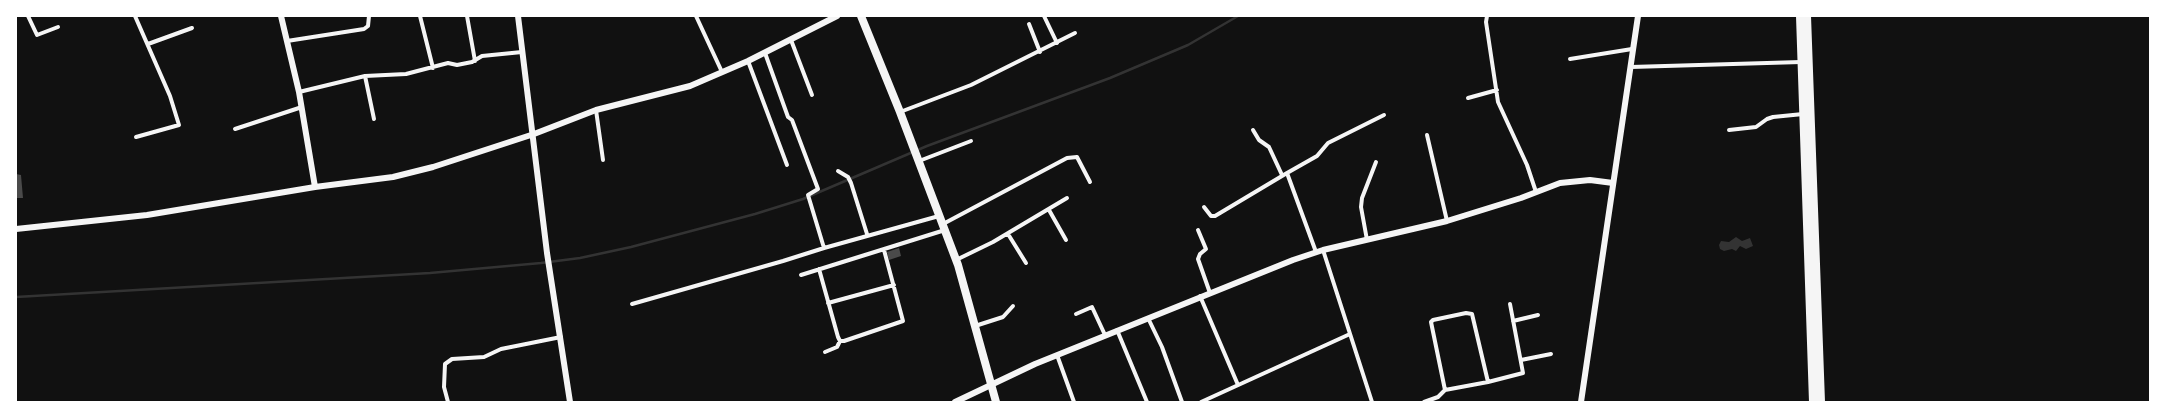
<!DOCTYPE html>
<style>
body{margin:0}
#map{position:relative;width:2166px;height:418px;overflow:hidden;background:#111;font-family:Cabin,sans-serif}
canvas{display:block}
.frame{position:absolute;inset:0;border:17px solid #fff;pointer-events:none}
</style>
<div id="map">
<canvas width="2166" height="418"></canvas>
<div class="frame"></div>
</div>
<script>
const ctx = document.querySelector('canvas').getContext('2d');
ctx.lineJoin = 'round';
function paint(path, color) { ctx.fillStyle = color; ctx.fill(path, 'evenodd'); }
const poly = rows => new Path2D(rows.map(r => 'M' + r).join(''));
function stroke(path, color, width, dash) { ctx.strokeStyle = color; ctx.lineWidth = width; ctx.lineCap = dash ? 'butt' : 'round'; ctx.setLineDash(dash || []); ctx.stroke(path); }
paint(poly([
 [1736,237,1742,241,1750,238,1753,246,1746,249,1740,246,1736,251,1732,249,1724,251,1720,249,1719,245,1721,241,1729,242]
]), '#333');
stroke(poly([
 [16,297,430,273,541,263,580,258,631,247,755,214,803,199,927,146,1110,78,1188,45,1238,16]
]), '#333', 2.5);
paint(poly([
 [16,174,21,175,23,198,16,198],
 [899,248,901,256,889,260,887,252]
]), '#4a4a4a');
stroke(poly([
 [28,16,37,35,58,27],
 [135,16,170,96,179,125,136,137],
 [420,16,433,68],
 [467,16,475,61],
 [696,16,722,72],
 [1044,16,1057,43],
 [1487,16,1486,22,1498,102,1527,165,1536,192],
 [1029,24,1040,52],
 [791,40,812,95],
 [287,41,364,29,368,26,369,16],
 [148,44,192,28],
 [765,53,788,117,792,120,818,189,808,195,824,248,939,216],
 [1570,59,1632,49],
 [748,61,787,165],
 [1631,67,1801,62],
 [365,76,374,119],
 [299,92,365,76,406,74,448,63,457,65,472,62,482,56,522,52],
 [1468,98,1497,90],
 [596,110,603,160],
 [900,112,971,85,1075,33],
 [235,129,302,107],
 [1253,130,1259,140,1269,147,1282,175],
 [1729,130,1756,127,1767,119,1773,117,1803,114],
 [1427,135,1447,221],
 [919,161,971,141],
 [838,171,848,177,851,183,867,234],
 [1204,207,1211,216,1215,216,1287,173],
 [1049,210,1066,240],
 [943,224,1067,158,1077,157,1090,182],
 [1198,230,1206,249,1200,254,1198,259,1210,293],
 [1008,234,1026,263],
 [1367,240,1361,207,1362,198,1376,162],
 [1323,250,1372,402],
 [1316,252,1287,173,1317,156,1328,143,1384,115],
 [956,260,993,242,1067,198],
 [819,269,838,337,840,341,844,341,903,321,884,250],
 [801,275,945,230],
 [1200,296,1238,385],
 [828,303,894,285],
 [632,304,783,261,824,248],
 [1076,314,1092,307,1105,335],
 [1148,318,1162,347,1182,402],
 [1513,321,1538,315],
 [975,326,1003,317,1013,306],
 [1117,330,1147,402],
 [825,352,837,347,840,341],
 [1057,355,1074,402],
 [1521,360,1551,354],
 [1488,382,1523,373,1510,304],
 [448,402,444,387,445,364,452,359,484,357,501,349,561,337],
 [1201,402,1350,334],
 [1424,402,1438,397,1445,390,1431,322,1433,320,1466,313,1472,314,1488,382,1445,390]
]), '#f5f5f5', 4);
stroke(poly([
 [281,16,299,92,315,187],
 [518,16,547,253,570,402],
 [16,229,147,215,315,187,393,177,433,167,534,134,596,110,690,86,748,61,837,16],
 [955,402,1035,364,1293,260,1323,250,1447,221,1521,198,1560,183,1590,180,1613,183],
 [1581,402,1638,16]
]), '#f5f5f5', 6);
stroke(poly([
 [861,16,900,112,958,265,996,402],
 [1800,16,1813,402],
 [1807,16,1821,402]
]), '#f5f5f5', 8);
</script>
